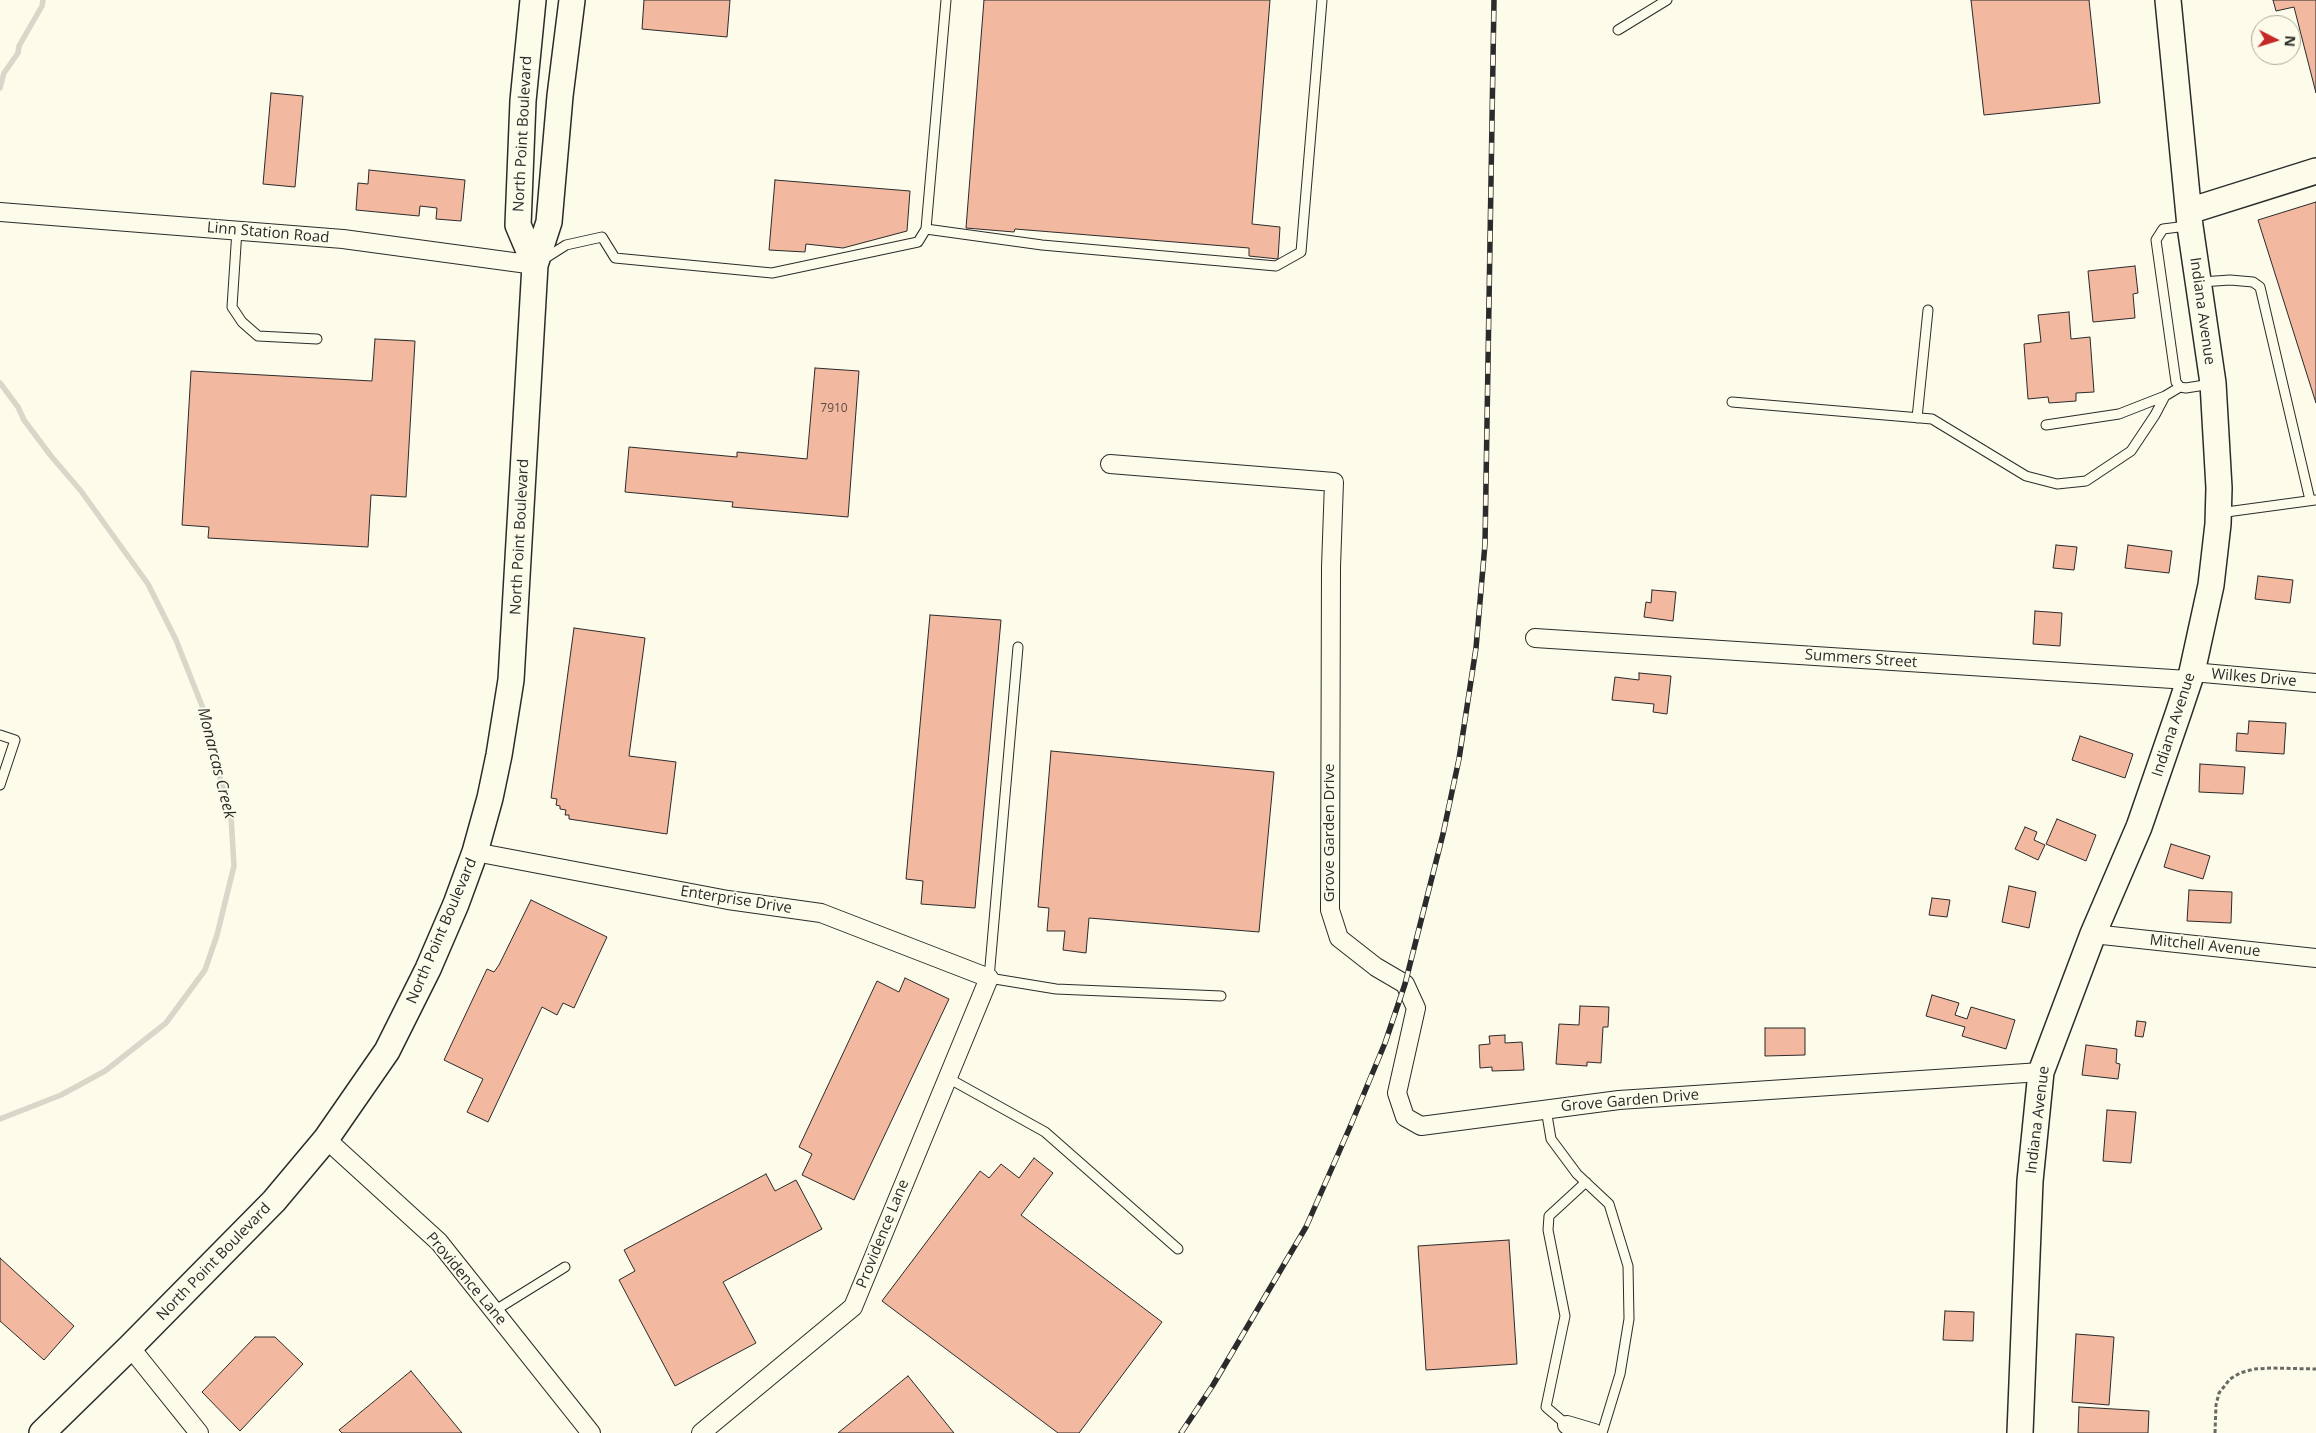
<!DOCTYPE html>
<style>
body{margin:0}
#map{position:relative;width:2316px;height:1433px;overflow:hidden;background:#fdfbea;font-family:"Open Sans",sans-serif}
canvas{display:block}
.north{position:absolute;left:2251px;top:15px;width:50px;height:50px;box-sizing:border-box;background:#fdfbea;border:1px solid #a9a89e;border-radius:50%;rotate:95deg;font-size:14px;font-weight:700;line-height:20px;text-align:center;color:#2b2b2b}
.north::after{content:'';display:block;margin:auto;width:18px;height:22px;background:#c62828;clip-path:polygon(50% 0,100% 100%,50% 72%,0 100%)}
</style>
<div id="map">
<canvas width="2316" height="1433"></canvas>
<div class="north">N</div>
</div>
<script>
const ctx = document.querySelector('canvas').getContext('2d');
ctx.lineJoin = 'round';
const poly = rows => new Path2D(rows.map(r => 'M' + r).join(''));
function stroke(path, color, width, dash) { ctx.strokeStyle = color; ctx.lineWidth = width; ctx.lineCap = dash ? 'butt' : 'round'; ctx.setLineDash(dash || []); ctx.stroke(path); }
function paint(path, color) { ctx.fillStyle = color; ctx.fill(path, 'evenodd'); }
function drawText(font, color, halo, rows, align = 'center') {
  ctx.font = font + ' "Open Sans",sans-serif'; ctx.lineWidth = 4; ctx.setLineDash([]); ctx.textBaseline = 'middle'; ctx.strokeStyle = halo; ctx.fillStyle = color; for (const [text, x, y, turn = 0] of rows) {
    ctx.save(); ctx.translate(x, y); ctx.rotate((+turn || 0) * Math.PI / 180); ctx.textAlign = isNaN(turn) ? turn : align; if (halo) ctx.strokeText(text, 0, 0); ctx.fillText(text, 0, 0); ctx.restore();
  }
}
stroke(poly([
 [0,88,4,73,18,53,19,46,42,6,43,0],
 [0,383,18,407,24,420,51,456,81,491,148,584,176,640,208,721,221,772,220,779,226,792,231,816,234,866,217,935,205,970,166,1023,105,1071,61,1095,0,1119]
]), '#d8d7c9', 5.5);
const building = poly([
 [644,0,730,0,727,37,642,29,644,0],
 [984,0,1270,0,1252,224,1280,227,1278,259,1249,256,1249,248,1015,229,1014,232,966,228,984,0],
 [1971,0,2089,0,2100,103,1984,115,1971,0],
 [2273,0,2316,0,2316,93,2294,7,2276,11,2273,0],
 [271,93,303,96,295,187,263,184,271,93],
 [369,170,465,180,461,221,436,219,437,208,420,206,419,216,356,210,358,183,368,184,369,170],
 [775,180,910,191,907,231,843,248,806,244,805,252,769,250,775,180],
 [2316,202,2316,403,2258,220,2316,202],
 [2135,266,2138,293,2133,294,2135,318,2093,322,2088,271,2135,266],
 [2069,312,2071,339,2090,337,2094,392,2076,393,2076,401,2049,403,2048,397,2028,399,2024,344,2041,342,2038,315,2069,312],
 [375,339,415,341,406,497,371,495,368,547,208,538,209,527,182,525,191,371,372,381,375,339],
 [815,368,859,371,848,517,732,507,733,502,625,492,629,447,737,457,737,452,807,459,815,368],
 [2056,545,2077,547,2074,570,2053,568,2056,545],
 [2128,545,2172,551,2169,573,2125,568,2128,545],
 [2258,576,2293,580,2290,603,2255,599,2258,576],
 [1652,590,1676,592,1673,621,1644,617,1646,602,1651,603,1652,590],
 [2035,611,2062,613,2060,646,2033,644,2035,611],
 [930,615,1001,620,975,908,921,904,923,881,906,879,930,615],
 [574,628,645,638,629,756,676,762,667,834,569,819,569,815,565,815,566,810,560,809,560,806,556,805,557,799,551,798,574,628],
 [1639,673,1671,676,1667,714,1653,712,1654,704,1612,700,1615,677,1639,680,1639,673],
 [2249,721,2286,723,2284,754,2236,751,2237,733,2248,734,2249,721],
 [2080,736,2133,754,2125,778,2072,760,2080,736],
 [1051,751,1274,772,1259,932,1089,918,1086,953,1063,950,1065,931,1047,931,1049,908,1038,907,1051,751],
 [2200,764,2245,767,2243,794,2199,792,2200,764],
 [2057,819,2096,835,2086,861,2046,844,2057,819],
 [2025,827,2037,832,2034,840,2045,845,2038,860,2015,849,2025,827],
 [2171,844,2210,856,2203,879,2164,867,2171,844],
 [2009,886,2036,892,2029,928,2002,922,2009,886],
 [2189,890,2232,892,2231,923,2187,921,2189,890],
 [1932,898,1950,900,1947,917,1929,915,1932,898],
 [531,900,607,937,574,1008,563,1003,557,1015,542,1007,488,1122,467,1112,483,1079,444,1060,487,969,494,972,499,965,531,900],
 [905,978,949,999,854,1200,802,1175,812,1154,799,1147,877,981,899,992,905,978],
 [1932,995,1959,1003,1955,1015,1967,1019,1971,1007,2015,1020,2006,1049,1962,1036,1965,1027,1926,1016,1932,995],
 [1580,1006,1609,1007,1608,1027,1603,1027,1601,1063,1587,1062,1587,1066,1556,1064,1559,1024,1579,1025,1580,1006],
 [2137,1021,2146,1022,2143,1037,2135,1036,2137,1021],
 [1765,1028,1805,1028,1805,1055,1765,1056,1765,1028],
 [1505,1035,1505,1043,1522,1042,1524,1070,1492,1071,1492,1067,1480,1068,1479,1045,1490,1044,1489,1036,1505,1035],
 [2086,1045,2117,1049,2116,1063,2120,1064,2118,1079,2082,1075,2086,1045],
 [2107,1110,2136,1112,2131,1163,2103,1161,2107,1110],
 [1034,1158,1053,1173,1021,1215,1162,1322,1079,1433,1058,1433,882,1301,980,1171,989,1178,1001,1164,1019,1178,1034,1158],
 [766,1174,775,1191,796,1180,822,1229,723,1282,756,1343,675,1386,619,1280,635,1271,624,1250,766,1174],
 [1509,1240,1517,1364,1426,1370,1418,1246,1509,1240],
 [0,1258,74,1326,44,1360,0,1321,0,1258],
 [1945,1311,1974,1312,1973,1341,1943,1340,1945,1311],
 [2076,1334,2114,1337,2109,1405,2072,1402,2076,1334],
 [255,1337,275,1337,303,1364,240,1431,202,1392,255,1337],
 [411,1371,462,1433,342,1433,339,1430,411,1371],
 [908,1376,954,1433,838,1433,908,1376],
 [2079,1407,2149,1411,2148,1433,2078,1433,2079,1407]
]);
paint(building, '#f2b8a0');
stroke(building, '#2b2b2b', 1);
const lane = poly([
 [946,0,926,229,1042,245,1276,266,1301,252,1322,0],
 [1618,30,1667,0],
 [2187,226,2163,229,2156,240,2176,382,2180,387,2186,388,2211,384],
 [237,230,232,307,242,322,258,336,317,339],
 [544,259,566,245,602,237,615,258,772,273,918,242,926,229],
 [2201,282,2230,280,2253,282,2260,287,2310,500],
 [1732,402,1932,419,2026,476,2057,484,2086,481,2131,451,2155,415,2165,396,2180,387],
 [1917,418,1928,310],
 [2046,425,2119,414,2165,396],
 [2219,513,2315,500],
 [1018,647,989,978,1056,989,1221,996],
 [0,735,15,740,0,785],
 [948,1078,1045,1132,1178,1249],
 [1546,1109,1551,1139,1577,1174,1609,1204,1628,1266,1629,1319,1620,1374,1602,1433],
 [494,1311,565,1267],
 [1567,1425,1546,1407,1565,1316,1548,1230,1549,1216,1586,1182]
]);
const street = poly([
 [0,212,343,239,535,265],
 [1110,464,1334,482,1331,567,1330,910,1339,938,1376,967,1405,984,1416,1008,1397,1093,1405,1117,1421,1126,1619,1100,2041,1072],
 [1535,638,2188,680],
 [2192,672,2316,683],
 [475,852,728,900,821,913,989,978,853,1307,701,1433],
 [2093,934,2316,958],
 [326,1139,439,1242,591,1433],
 [130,1347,199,1433],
 [1567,1425,1594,1433]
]);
const secondary = poly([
 [533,0,523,101,518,225,535,265],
 [2189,211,2316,171],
 [42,1433,130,1347,274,1201,326,1139,387,1051,428,969,456,904,475,852,490,798,499,755,511,680,535,265,549,222,560,96,572,0],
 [2020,1433,2030,1181,2041,1072,2093,934,2139,827,2178,714,2192,672,2211,585,2218,524,2219,488,2213,383,2190,226,2168,0]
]);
stroke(lane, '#2b2b2b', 11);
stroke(street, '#2b2b2b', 20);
stroke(secondary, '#2b2b2b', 28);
stroke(poly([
 [2215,1433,2216,1405,2219,1393,2230,1379,2240,1373,2254,1369,2272,1368,2316,1369]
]), '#6a6964', 3, [4, 2.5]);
stroke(lane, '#fdfbea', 9);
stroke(street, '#fdfbea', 18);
stroke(secondary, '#fdfbea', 25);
const rail = poly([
 [1181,1433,1213,1385,1306,1227,1350,1127,1385,1043,1405,984,1443,834,1459,759,1476,648,1485,544,1494,0]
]);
stroke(rail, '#2b2b2b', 5.5);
stroke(rail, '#fdfbea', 4, [11]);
drawText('12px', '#5d4e48', null, [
 ["7910",834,409]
]);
drawText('15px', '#2b2b2b', '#fdfbea', [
 ["North Point Boulevard",523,134,-87],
 ["Linn Station Road",268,233,5],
 ["Indiana Avenue",2202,311,82],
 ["North Point Boulevard",520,537,-87],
 ["Summers Street",1861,659,4],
 ["Wilkes Drive",2254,678,5],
 ["Indiana Avenue",2174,725,-72],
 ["Grove Garden Drive",1330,833,-90],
 ["Enterprise Drive",736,900,9],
 ["North Point Boulevard",442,931,-67],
 ["Mitchell Avenue",2205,946,6],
 ["Grove Garden Drive",1630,1101,-5],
 ["Indiana Avenue",2038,1120,-83],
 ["Providence Lane",883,1234,-68],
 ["North Point Boulevard",214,1262,-46],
 ["Providence Lane",466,1279,50]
]);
drawText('italic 16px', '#2b2b2b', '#fdfbea', [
 ["Monarcas Creek",216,763,76]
]);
</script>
